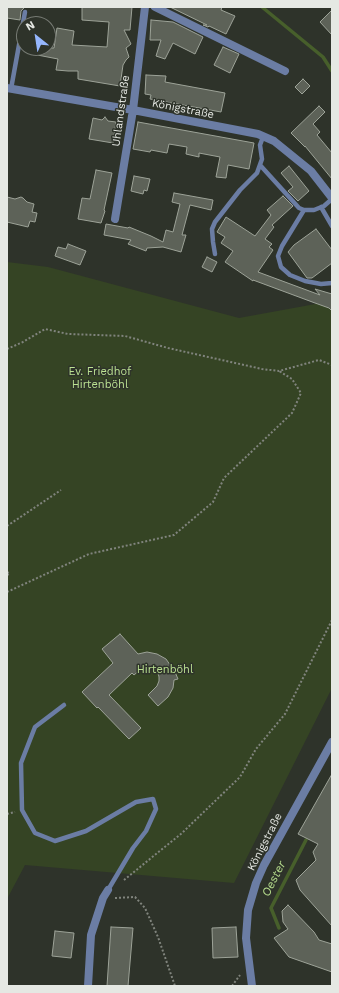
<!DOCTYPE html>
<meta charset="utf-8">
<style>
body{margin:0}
#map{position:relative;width:339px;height:993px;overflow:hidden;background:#2e332a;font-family:"Work Sans",sans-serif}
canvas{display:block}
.frame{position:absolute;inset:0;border:8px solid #e5e8e3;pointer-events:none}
.north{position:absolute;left:16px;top:16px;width:40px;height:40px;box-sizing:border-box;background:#2e332a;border:1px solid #777b74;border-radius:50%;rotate:330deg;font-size:11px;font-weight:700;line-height:16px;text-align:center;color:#e5e8e3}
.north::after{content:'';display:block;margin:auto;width:14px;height:18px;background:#95b6fd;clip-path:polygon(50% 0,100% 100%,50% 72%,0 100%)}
</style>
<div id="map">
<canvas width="339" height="993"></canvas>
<div class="frame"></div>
<div class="north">N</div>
</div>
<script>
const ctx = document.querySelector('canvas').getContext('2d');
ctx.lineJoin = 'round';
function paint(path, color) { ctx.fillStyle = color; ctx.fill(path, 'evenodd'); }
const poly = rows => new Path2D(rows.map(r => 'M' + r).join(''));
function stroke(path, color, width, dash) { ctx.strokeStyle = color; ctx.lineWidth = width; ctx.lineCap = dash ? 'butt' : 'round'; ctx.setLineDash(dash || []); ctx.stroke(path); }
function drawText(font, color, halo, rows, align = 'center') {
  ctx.font = font + ' "Work Sans",sans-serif'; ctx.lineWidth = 3; ctx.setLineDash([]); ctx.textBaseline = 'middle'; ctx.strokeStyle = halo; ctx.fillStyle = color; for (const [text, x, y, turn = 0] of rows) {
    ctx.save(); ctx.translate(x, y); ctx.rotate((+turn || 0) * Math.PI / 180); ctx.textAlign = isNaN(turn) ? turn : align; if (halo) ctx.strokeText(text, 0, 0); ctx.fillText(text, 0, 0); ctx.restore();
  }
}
paint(poly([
 [7,262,48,267,239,318,332,301,332,688,234,883,25,865,7,899]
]), '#354424');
stroke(poly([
 [262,7,323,57,332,71],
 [279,928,271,908,306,840]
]), '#475f2b', 3.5);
const building = poly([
 [7,7,24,7,24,8,21,11,20,20,7,18,7,7],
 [82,7,132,7,130,30,124,30,131,44,126,48,129,57,126,60,123,65,120,86,78,79,78,71,68,71,56,70,58,59,27,53,27,48,54,48,57,28,74,31,72,45,107,47,109,22,82,20,82,7],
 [170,7,222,7,221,10,235,16,226,34,209,26,208,27,203,25,207,25,170,7],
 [332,10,332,35,320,22,332,10],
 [151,20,173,22,203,37,195,54,173,43,165,59,156,56,161,40,150,40,151,20],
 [223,47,239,54,230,73,214,65,223,47],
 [146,75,166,76,165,82,225,93,221,112,150,99,151,95,145,94,146,75],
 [303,79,310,86,302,94,295,87,303,79],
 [319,106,325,112,313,124,320,132,317,135,332,153,332,179,305,146,305,147,291,133,319,106],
 [105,117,108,121,116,122,113,143,89,139,93,118,102,120,105,117],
 [138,122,254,143,249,169,228,165,226,178,216,177,220,157,199,153,199,157,186,154,187,147,169,144,167,153,151,150,150,152,133,149,138,122],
 [289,166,309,191,298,201,288,191,293,187,281,173,289,166],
 [96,170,112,173,104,210,105,211,101,223,78,219,82,198,90,199,96,170],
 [134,176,150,179,147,191,144,190,143,194,131,191,134,176],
 [174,193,213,200,211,210,190,205,182,235,186,235,181,252,163,247,147,248,146,251,128,244,131,240,104,235,106,224,128,228,129,227,151,236,163,242,166,230,173,232,180,204,172,202,174,193],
 [283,196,293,206,272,225,274,227,265,239,272,244,269,247,273,250,258,272,320,295,315,289,332,294,332,311,329,308,315,303,253,280,253,281,225,262,233,251,221,243,225,237,217,232,226,217,255,236,271,215,267,210,283,196],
 [7,197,15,199,21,197,23,198,27,202,34,204,32,212,37,213,35,222,30,221,28,227,7,222,7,197],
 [316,229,332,250,332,263,312,278,307,278,288,252,294,245,316,229],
 [68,244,86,251,80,265,55,256,58,247,66,249,68,244],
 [207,257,217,262,212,272,202,267,207,257],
 [120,634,138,654,147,652,157,654,166,659,175,672,178,679,174,680,173,688,168,697,158,706,148,695,157,686,159,681,159,677,158,673,154,669,150,667,145,667,141,669,134,675,132,673,109,695,141,728,129,739,98,707,97,708,82,692,113,663,102,649,120,634],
 [332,774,332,926,300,890,296,880,316,860,313,852,318,844,298,834,332,774],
 [288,905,314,932,319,940,332,944,332,972,289,957,274,938,288,929,283,922,282,911,288,905],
 [111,927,133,928,128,986,107,986,111,927],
 [236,927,238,957,213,958,212,928,236,927],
 [55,931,74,933,71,958,52,956,55,931]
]);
paint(building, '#5d6258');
stroke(building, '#9da398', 1);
stroke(poly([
 [7,349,23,342,45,329,68,334,125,336,168,348,262,369,279,371,319,360,332,365],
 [7,526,61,490],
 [7,573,9,572,7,577],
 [7,592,89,554,174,535,213,502,224,478,292,413,301,393,292,379,279,371],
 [7,814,15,812],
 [124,880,182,833,240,777,256,749,285,714,332,620],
 [115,898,135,897,145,908,158,937,175,986],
 [232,986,240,975]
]), '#80847d', 2, [2, 2]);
stroke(poly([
 [11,89,25,12],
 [260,165,299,208,304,210,314,210,324,206,332,199],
 [321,207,332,226],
 [304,210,282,246,278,256,281,267,290,275,305,281,321,284,332,283],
 [215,254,213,242,212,229,215,222,240,190,257,173,262,159,260,145,263,137],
 [64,705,35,727,21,763,22,810,35,833,55,841,86,831,136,802,153,799,156,809,146,831,133,848,108,890]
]), '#6b7da4', 4.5);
stroke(poly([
 [155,7,285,71],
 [7,88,133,110,258,134,274,141,311,171,332,198],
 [115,219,133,110,145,7],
 [88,986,91,935,103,898,108,890]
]), '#6b7da4', 8);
stroke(poly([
 [252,986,246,938,248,910,256,883,264,865,332,742]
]), '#6b7da4', 8);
drawText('11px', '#e5e8e3', '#2e332a', [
 ["Königstraße",183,109,11],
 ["Uhlandstraße",121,111,-82],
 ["Königstraße",265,842,-63]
]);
drawText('11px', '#bbe192', '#2e332a', [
 ["Ev. Friedhof",100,372],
 ["Hirtenböhl",100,385],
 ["Hirtenböhl",165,670]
]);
drawText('italic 12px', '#b5db8c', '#2e332a', [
 ["Oester",274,879,-63]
]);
</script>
